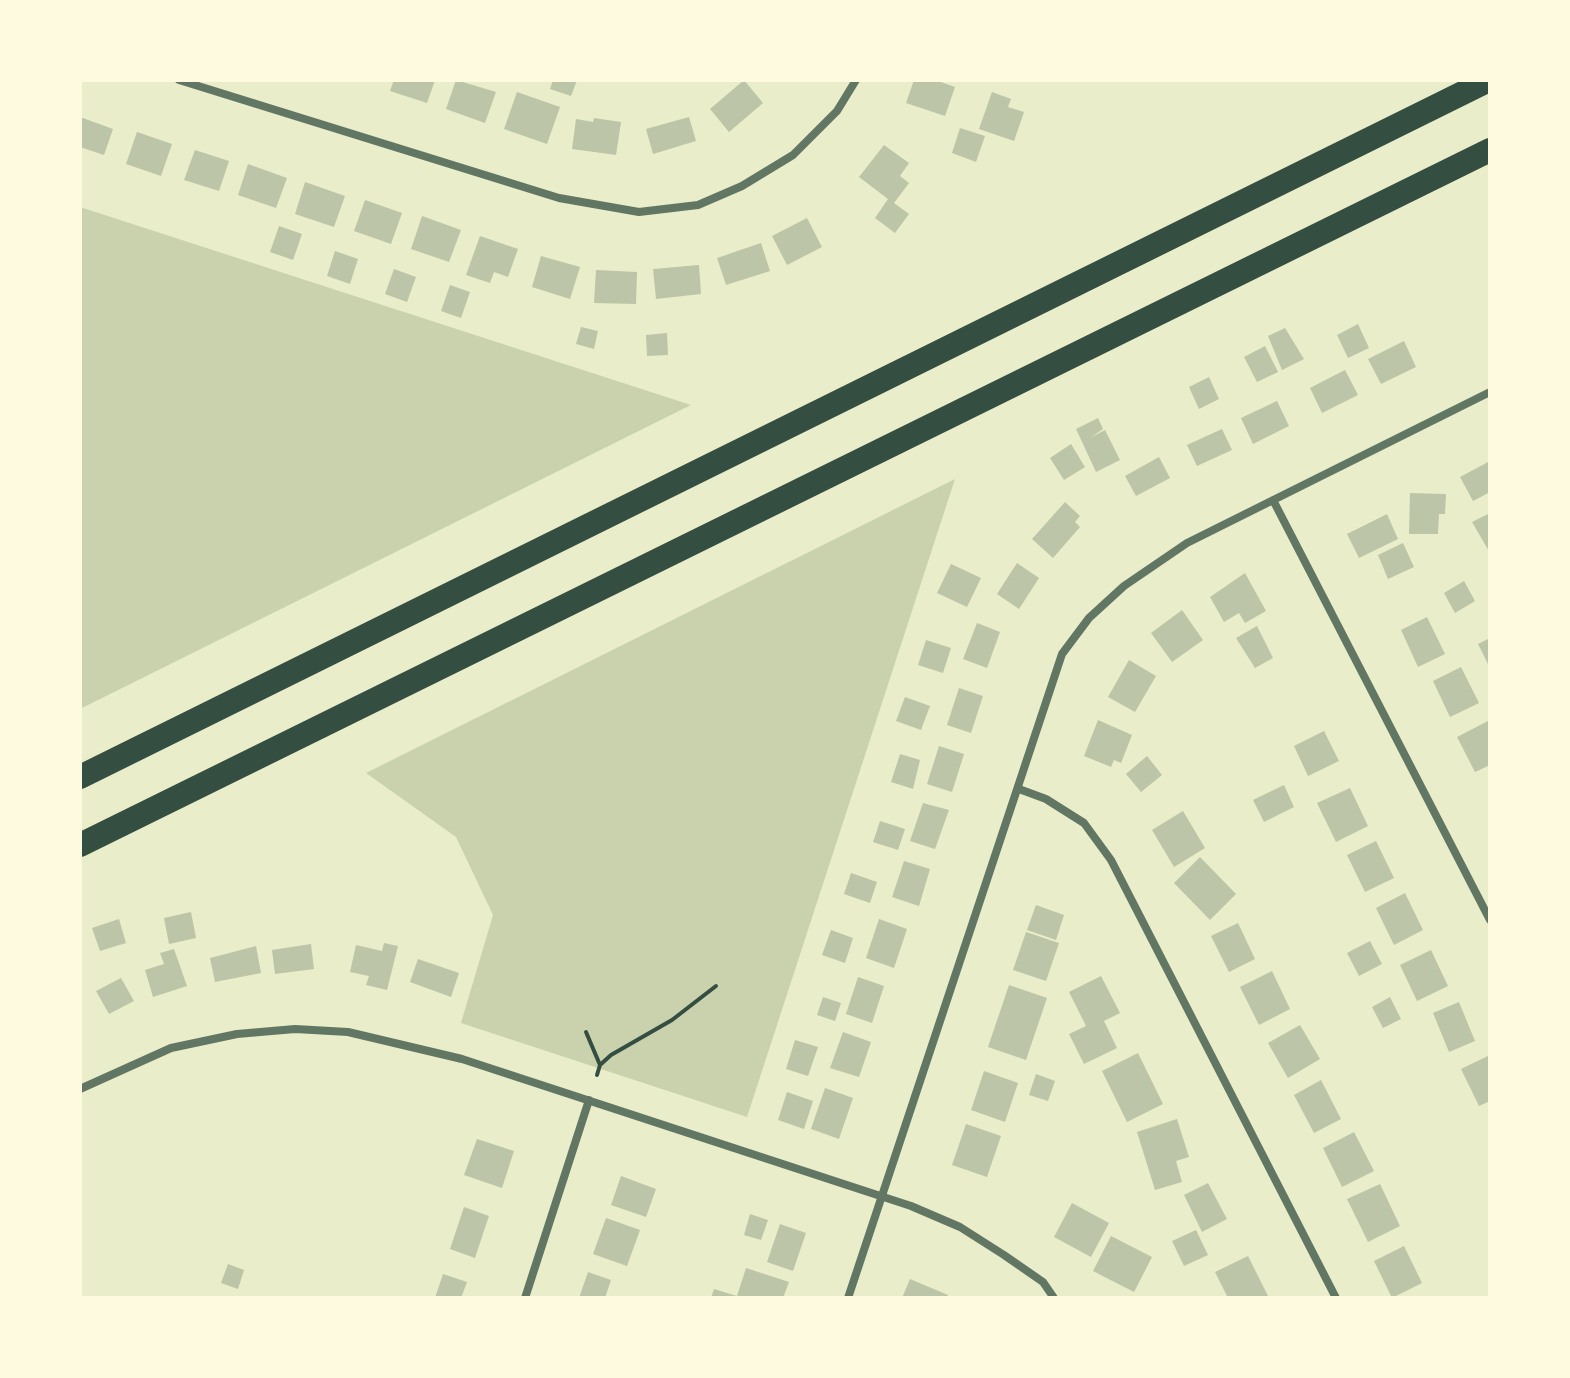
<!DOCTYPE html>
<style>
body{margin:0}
#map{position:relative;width:1570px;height:1378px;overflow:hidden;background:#e9edc9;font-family:Overpass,sans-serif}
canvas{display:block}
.frame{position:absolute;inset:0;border:82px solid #fefae0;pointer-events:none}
</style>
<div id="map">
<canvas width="1570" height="1378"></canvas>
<div class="frame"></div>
</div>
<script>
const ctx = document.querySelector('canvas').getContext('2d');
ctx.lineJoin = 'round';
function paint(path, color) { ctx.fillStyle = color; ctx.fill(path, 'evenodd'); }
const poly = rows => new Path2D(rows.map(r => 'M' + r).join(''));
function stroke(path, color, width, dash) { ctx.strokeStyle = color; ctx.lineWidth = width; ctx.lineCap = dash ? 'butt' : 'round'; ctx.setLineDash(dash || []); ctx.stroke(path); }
paint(poly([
 [80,207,691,405,80,709],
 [955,479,747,1117,461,1023,493,915,456,837,366,773]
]), '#cad2ad');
paint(poly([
 [394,80,435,80,427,103,390,91],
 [456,80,496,92,485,123,446,109],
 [553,80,577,80,571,96,550,89],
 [744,80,763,103,729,132,710,109],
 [914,80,935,80,955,87,945,116,906,103],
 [517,92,560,107,547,144,504,129],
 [992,92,1011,99,1008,107,1024,112,1014,141,979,129],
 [80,117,113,129,104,155,80,147],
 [689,117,696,141,653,154,646,129],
 [594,118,621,122,616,155,572,149,576,119,593,122],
 [960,128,985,136,976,162,952,153],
 [137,132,172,144,161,176,126,164],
 [884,145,909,163,900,176,909,183,894,203,909,214,895,233,875,218,888,199,859,177],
 [195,150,229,161,219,191,184,180],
 [248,164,287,178,276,208,238,195],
 [305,182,345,196,334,227,295,214],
 [365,200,402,213,391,244,354,231],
 [422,216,461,230,449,262,411,249],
 [807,218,822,247,787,265,772,236],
 [279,226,302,234,293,260,270,252],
 [480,236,518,249,508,277,494,272,490,283,466,275],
 [761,243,770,271,726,285,717,258],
 [335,251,358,259,350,284,327,276],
 [541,256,580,267,570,299,532,287],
 [699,265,701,294,656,299,653,269],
 [394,269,416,277,407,302,385,294],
 [596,270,637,272,636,304,594,303],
 [450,285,470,292,461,318,441,311],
 [1358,324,1369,348,1348,358,1337,335],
 [581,327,598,331,594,349,576,344],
 [1285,328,1304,359,1282,370,1268,336],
 [667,333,668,355,647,356,646,335],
 [1404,341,1416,367,1381,384,1368,359],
 [1265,346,1278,372,1257,382,1244,357],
 [1345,370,1358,395,1322,413,1310,388],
 [1209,377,1219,399,1199,409,1189,387],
 [1277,401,1289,426,1253,444,1241,418],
 [1098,418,1103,429,1090,438,1105,430,1120,460,1096,472,1076,429],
 [1222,429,1232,450,1197,466,1187,445],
 [1071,444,1085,467,1064,480,1050,458],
 [1159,457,1170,478,1136,496,1125,476],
 [1490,461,1490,492,1473,501,1460,477],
 [1410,493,1446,494,1445,514,1439,514,1438,534,1409,534],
 [1065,502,1080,516,1075,522,1080,527,1053,558,1032,539],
 [1490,513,1490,553,1472,522],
 [1387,514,1398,539,1359,558,1347,534],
 [1403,543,1414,567,1388,579,1378,555],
 [1017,563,1039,578,1019,609,997,594],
 [951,564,981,578,967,607,937,593],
 [1245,573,1266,611,1245,623,1239,613,1224,622,1210,597],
 [1464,581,1475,601,1455,613,1444,593],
 [1182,610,1203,640,1172,662,1151,633],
 [1427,617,1445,654,1418,667,1401,630],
 [977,623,1000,632,987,668,963,659],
 [1257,626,1273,658,1255,668,1236,638],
 [1490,638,1490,668,1478,644],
 [926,640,951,648,943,673,918,665],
 [1129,660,1156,676,1135,712,1108,697],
 [1461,667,1479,703,1450,717,1433,681],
 [959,688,983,696,971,733,947,725],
 [905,697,930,706,921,730,896,721],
 [1098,720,1132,735,1121,763,1114,760,1111,767,1084,756],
 [1490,720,1490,765,1475,772,1457,737],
 [1324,731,1339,761,1308,776,1294,746],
 [939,746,964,754,952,792,927,784],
 [900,754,920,760,913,789,891,782],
 [1147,756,1162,775,1141,792,1126,774],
 [1284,785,1294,807,1264,822,1253,800],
 [1350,788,1368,826,1336,842,1317,803],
 [923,803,949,810,935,849,910,841],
 [1183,811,1205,848,1174,867,1152,830],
 [880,821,905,829,898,850,873,842],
 [1376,841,1394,878,1365,892,1347,855],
 [1200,857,1236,894,1210,920,1174,883],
 [904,861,930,869,919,906,892,897],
 [851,873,877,882,870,903,844,894],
 [1405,893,1423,930,1394,945,1376,908],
 [1036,905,1064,915,1056,940,1027,930],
 [191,912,196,938,169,944,164,918],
 [119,919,126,943,100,951,92,928],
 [879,919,907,929,894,968,866,958],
 [1238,923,1255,959,1229,972,1211,936],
 [831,930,853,938,845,963,822,955],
 [1026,932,1059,943,1046,981,1013,970],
 [1370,941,1382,964,1359,976,1347,953],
 [384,943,398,946,387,990,366,985,369,976,350,972,356,945,382,951],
 [311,944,314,969,275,974,272,950],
 [256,946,261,973,215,982,210,958],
 [174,949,187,986,153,997,145,970,164,964,160,953],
 [1431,950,1448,986,1417,1001,1400,965],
 [418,959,459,973,451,997,410,982],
 [1272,971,1290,1009,1259,1025,1240,987],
 [1101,976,1120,1013,1104,1021,1117,1048,1084,1064,1069,1034,1086,1026,1069,992],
 [858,977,884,986,872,1023,846,1014],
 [121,978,134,1001,109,1014,96,991],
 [1009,985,1047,998,1026,1060,988,1047],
 [823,997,841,1003,835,1021,817,1015],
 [1390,997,1401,1019,1383,1028,1372,1007],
 [1459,1002,1475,1041,1449,1052,1433,1013],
 [1300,1025,1320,1059,1288,1078,1268,1043],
 [843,1032,871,1042,859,1077,830,1068],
 [795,1040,818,1047,808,1076,786,1069],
 [1138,1053,1163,1104,1127,1122,1102,1071],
 [1488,1056,1490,1101,1479,1106,1461,1069],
 [984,1071,1018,1083,1005,1122,971,1110],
 [1036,1074,1055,1081,1048,1101,1029,1095],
 [1321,1080,1341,1119,1314,1133,1294,1095],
 [825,1088,853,1098,839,1139,811,1129],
 [787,1092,813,1101,804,1129,778,1120],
 [1177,1119,1189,1157,1176,1161,1182,1182,1155,1190,1137,1132],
 [966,1124,1001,1136,987,1177,952,1165],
 [1354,1132,1374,1171,1342,1187,1323,1148],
 [477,1139,514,1151,502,1188,464,1175],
 [621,1176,656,1189,646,1217,611,1205],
 [1208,1183,1227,1219,1202,1232,1184,1195],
 [1380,1184,1400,1226,1368,1242,1347,1199],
 [1072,1203,1109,1223,1091,1257,1054,1237],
 [464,1207,489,1216,475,1258,450,1249],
 [750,1214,768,1220,761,1240,744,1235],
 [606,1218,640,1230,627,1266,593,1254],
 [780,1224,806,1233,793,1271,767,1262],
 [1196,1230,1208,1255,1184,1266,1172,1241],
 [1111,1236,1152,1257,1134,1292,1093,1271],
 [1404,1246,1422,1283,1392,1298,1374,1261],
 [1248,1256,1269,1298,1228,1298,1215,1272],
 [228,1264,244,1270,238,1289,221,1283],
 [746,1268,789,1282,783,1298,711,1298,714,1289,737,1296],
 [588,1272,611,1280,605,1298,579,1298],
 [443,1274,467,1282,461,1298,435,1298],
 [910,1279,948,1295,946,1298,902,1298]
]), '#bcc5a7');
stroke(poly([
 [586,1032,600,1065],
 [597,1075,600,1065,611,1055,672,1020,716,986]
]), '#344e41', 4);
stroke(poly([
 [179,80,559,198,639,212,698,205,742,186,793,155,837,111,856,80],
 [1273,500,1490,920],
 [1019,789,1046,799,1084,823,1111,860,1336,1298],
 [80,1089,171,1048,237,1034,295,1029,348,1032,462,1059,911,1206,960,1227,1004,1255,1043,1282,1054,1298],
 [525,1298,589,1100],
 [848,1298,1062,654,1089,618,1124,586,1187,543,1490,392]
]), '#617663', 8);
stroke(poly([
 [80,777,1489,80],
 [80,845,1490,150]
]), '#344e41', 24);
</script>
